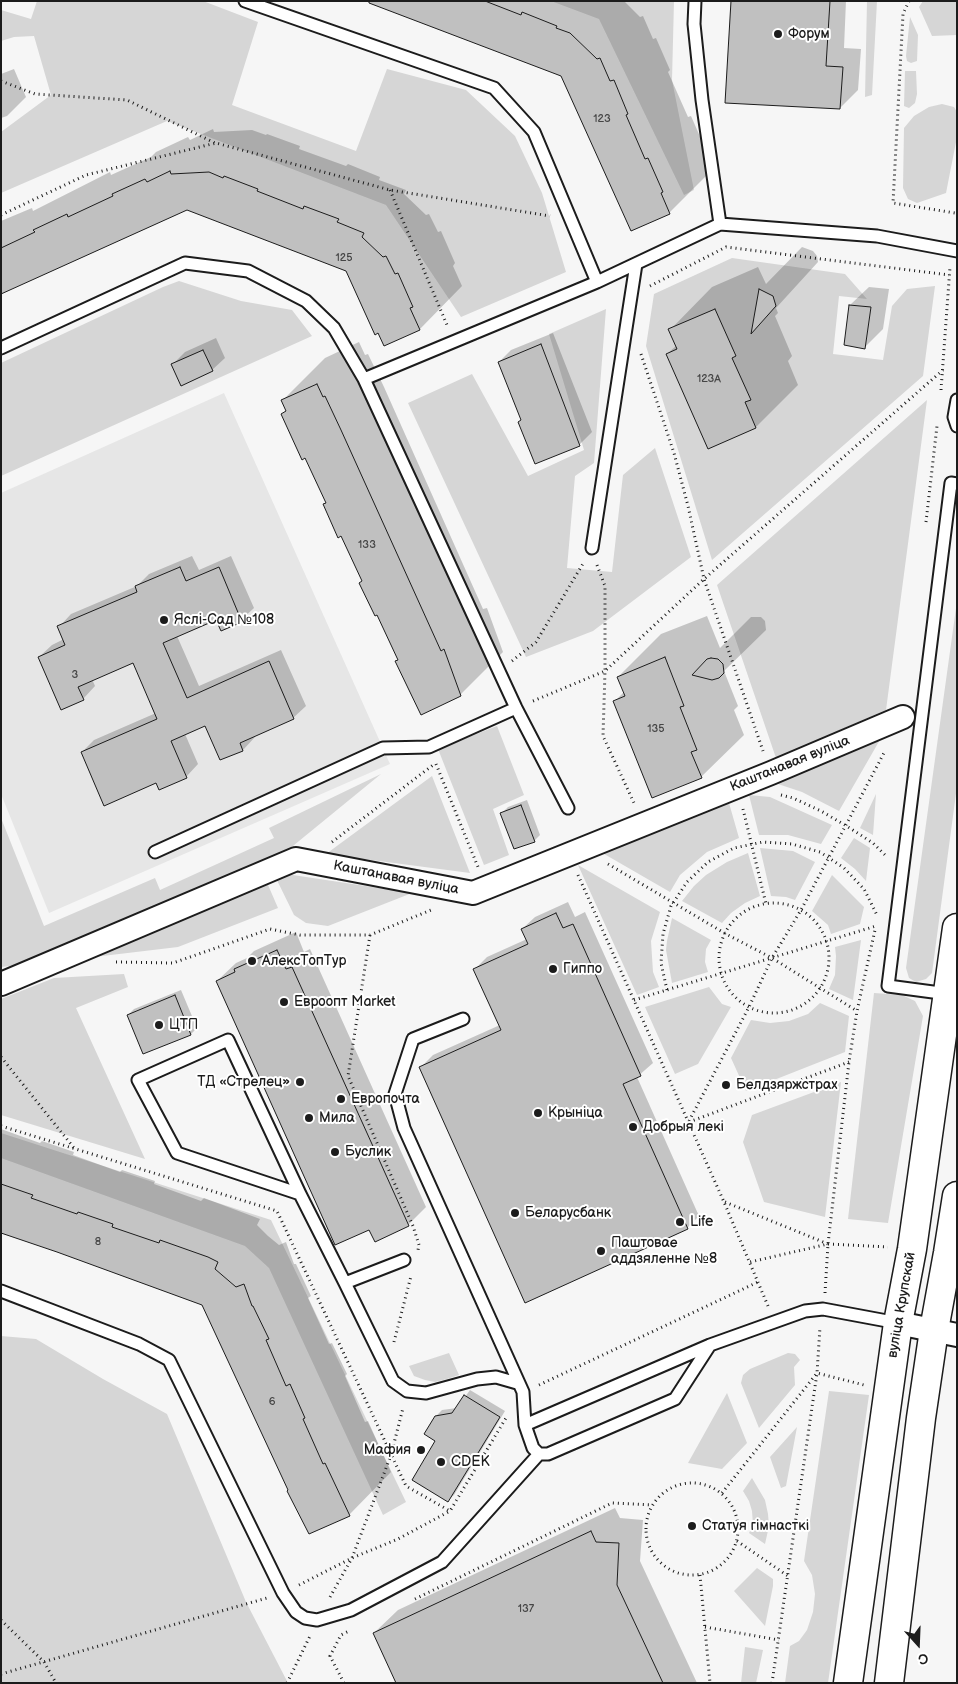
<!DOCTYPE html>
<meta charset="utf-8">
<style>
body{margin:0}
#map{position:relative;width:958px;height:1684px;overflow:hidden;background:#f6f6f6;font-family:"Balsamiq Sans",sans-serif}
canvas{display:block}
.frame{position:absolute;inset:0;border:2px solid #1c1c1c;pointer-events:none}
.north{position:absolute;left:893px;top:1619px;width:50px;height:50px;-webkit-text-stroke:4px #fff;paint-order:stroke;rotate:160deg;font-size:14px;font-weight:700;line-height:20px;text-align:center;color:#1c1c1c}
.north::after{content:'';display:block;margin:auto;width:18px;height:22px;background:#1c1c1c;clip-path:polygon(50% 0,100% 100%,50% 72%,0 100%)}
</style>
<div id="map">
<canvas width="958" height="1684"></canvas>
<div class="frame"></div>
<div class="north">С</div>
</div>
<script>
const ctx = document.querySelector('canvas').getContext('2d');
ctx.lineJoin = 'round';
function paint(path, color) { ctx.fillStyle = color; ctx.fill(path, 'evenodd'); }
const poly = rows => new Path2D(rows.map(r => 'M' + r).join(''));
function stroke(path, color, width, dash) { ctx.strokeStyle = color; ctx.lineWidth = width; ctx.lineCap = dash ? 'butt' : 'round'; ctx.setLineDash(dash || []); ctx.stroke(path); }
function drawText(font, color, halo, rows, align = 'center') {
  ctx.font = font + ' "Balsamiq Sans",sans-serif'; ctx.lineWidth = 4; ctx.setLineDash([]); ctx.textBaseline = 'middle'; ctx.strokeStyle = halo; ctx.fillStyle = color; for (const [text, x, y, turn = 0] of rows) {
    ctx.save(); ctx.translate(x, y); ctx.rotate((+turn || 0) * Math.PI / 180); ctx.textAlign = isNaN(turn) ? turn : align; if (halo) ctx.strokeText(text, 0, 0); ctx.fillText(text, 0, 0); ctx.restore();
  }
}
paint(poly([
 [224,393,390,764,49,913,1,794,1,493]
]), '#e6e6e6');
paint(poly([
 [37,1,203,1,258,22,232,105,356,151,387,69,466,90,515,136,542,193,566,272,461,317,386,205,167,121,1,193,1,132,51,95,34,36,14,37,1,41,1,10,31,19],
 [551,1,674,1,672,80,694,190,684,195,599,19],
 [867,1,877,1,872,95,865,97],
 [923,1,957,1,957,35,932,36,919,7],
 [910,17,918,35,917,61,911,63,907,61,906,56],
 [905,71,916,71,917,94,915,103,909,108,904,106],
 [942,104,954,107,957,112,957,137,946,193,917,203,908,199,903,188,904,128,914,116,929,107],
 [732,258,845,274,867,299,839,296,833,354,883,360,892,306,907,289,935,286,923,376,712,560,646,346,654,294],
 [179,281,241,301,292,310,312,336,1,476,1,363,163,287],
 [606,309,594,463,575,476,567,568,612,572,623,475,655,448,691,557,593,631,526,657,408,403,472,374,528,476,584,450,549,334],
 [927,400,886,710,776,758,717,585],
 [957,601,957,786,932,973,926,979,916,982,909,978,906,968],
 [497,726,524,795,493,809,509,855,484,865,438,749],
 [885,731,839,811,802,792,775,783],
 [381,774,288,850,19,965,1,967,1,818,44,926,155,878,160,890,274,838,269,828],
 [432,776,470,873,326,854],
 [876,794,873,835,860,828],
 [749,795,770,797,832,825,821,844,788,835,759,835],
 [727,796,739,838,707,852,680,875,670,892,599,851],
 [854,838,870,848,866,881,855,869,841,858],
 [760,848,793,851,815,862,795,900,786,897,771,896],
 [748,853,760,896,745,903,731,913,722,923,682,901,694,886,706,875,727,862],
 [578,865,660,912,651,941,653,972,659,987,637,995],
 [273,872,412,893,328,926,306,923,294,915],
 [832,875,864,907,860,924,831,934,828,925,812,911],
 [265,878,278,908,178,947,77,959],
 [672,918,711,940,706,949,705,962,708,972,672,983,666,950,667,941],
 [861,940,853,1000,829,989,835,975,836,956,835,947],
 [124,974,128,987,76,1008,145,1159,1,1115,1,999,54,978],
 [709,987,722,1004,731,1007,698,1064,675,1074,645,1007],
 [874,993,902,995,915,1001,923,1016,888,1223,848,1219],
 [820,1003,849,1016,845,1052,746,1091,731,1058,751,1020,770,1023,789,1021,808,1014],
 [841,1082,825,1217,764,1202,743,1142,752,1115],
 [1,1133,271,1220,406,1502,383,1515,269,1268,245,1246,1,1158],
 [1,1336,36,1339,103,1379,167,1414,246,1602,288,1683,1,1683],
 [449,1353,459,1375,447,1379,435,1382,425,1380,414,1376,409,1366],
 [788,1353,795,1354,800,1360,794,1367,795,1385,759,1428,741,1383,743,1375,750,1369],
 [829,1391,869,1395,828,1683,785,1683,790,1646,799,1641,807,1630,813,1612,815,1594,812,1575,804,1561],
 [727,1393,747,1443,722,1469,688,1463],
 [797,1427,786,1486,781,1488,770,1457],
 [752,1478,765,1500,768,1514,769,1526,765,1544,749,1533,753,1525,752,1511,749,1501,743,1491],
 [757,1568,773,1579,773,1586,765,1626,734,1591],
 [745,1647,763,1650,756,1683,741,1683]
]), '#d6d6d6');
paint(poly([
 [365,1,624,1,640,17,643,16,653,39,656,38,670,70,668,72,688,117,691,116,705,148,703,150,712,170,669,213,562,75],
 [732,1,846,1,844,48,861,49,858,90,840,108],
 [14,69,26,97,7,116,1,118,1,74],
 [213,129,214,132,252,130,266,135,267,134,300,146,299,149,346,166,348,164,380,177,379,180,406,190,404,194,426,215,429,214,438,232,441,231,455,263,453,266,462,286,420,329,384,345,347,270,187,208,1,293,1,221,32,208,33,211,110,172,111,175,151,157,156,152,188,137,190,140],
 [802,247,813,251,817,256,818,262,776,308,778,313,775,316,792,356,788,361,798,385,756,427,708,448,667,354,677,345,670,330,712,287,758,267,766,284],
 [869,287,889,289,883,329,865,347,850,305],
 [553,333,592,432,579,445,522,419,499,362,511,350],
 [216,338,225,358,212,370,181,384,172,365,185,352],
 [359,342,365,355,368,354,384,387,483,609,487,608,503,652,460,695,397,661,399,659,363,580,342,534,324,504,327,502,306,456,282,414,287,410,282,401,325,358],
 [192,556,199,570,231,556,254,608,241,620,221,629,217,619,177,636,199,686,281,650,306,706,293,718,254,735,255,737,243,750,221,759,206,724,185,734,198,764,186,777,156,782,82,752,94,740,156,713,134,661,92,679,95,686,83,699,39,657,52,645,64,639,59,627,71,614,137,586,149,574],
 [707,616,720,648,751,617,761,617,765,621,766,630,724,671,738,706,734,710,744,735,701,777,615,701,624,692,618,677,661,634],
 [527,800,540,835,534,841,502,813,508,807],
 [568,902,575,917,585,912,653,1063,637,1077,699,1216,687,1228,420,1068,433,1055,500,1025,475,969,487,957,527,939,522,929,535,917],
 [296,932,304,952,310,949,426,1207,408,1225,217,981,236,963,247,958,254,951],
 [181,990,197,1028,191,1034,144,1053,128,1015,134,1009],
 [1,1129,40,1143,42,1141,74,1152,73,1155,120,1172,122,1170,155,1181,154,1184,201,1201,204,1198,260,1219,257,1225,268,1236,279,1245,286,1242,294,1264,296,1264,311,1296,308,1298,329,1344,332,1343,347,1374,345,1376,365,1422,368,1421,391,1472,349,1515,202,1304,1,1231],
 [470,1390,505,1411,454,1495,448,1500,437,1441,436,1416,442,1410,457,1408],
 [615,1508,620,1518,643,1520,640,1561,697,1683,398,1683,374,1633,398,1610]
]), '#0003');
const building = poly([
 [369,1,485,1,521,15,522,12,557,26,556,28,570,33,597,59,600,58,610,81,614,80,628,114,626,115,645,159,648,158,663,192,661,193,670,214,631,231,561,76,369,3,369,1],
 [731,1,830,1,826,66,843,67,840,109,725,103,731,1],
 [170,171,171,174,209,172,223,178,224,176,258,189,257,191,303,209,304,206,339,219,337,222,364,233,362,237,383,257,386,256,395,274,398,273,413,307,410,308,420,330,384,346,378,333,375,335,346,271,187,210,1,294,1,248,35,232,33,230,67,214,68,217,113,196,112,194,145,179,147,182,170,171],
 [759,289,773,296,776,306,751,334,759,289],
 [849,305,871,307,865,349,844,345,849,305],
 [715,309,736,356,732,358,751,400,745,402,756,428,708,449,666,354,677,349,668,329,715,309],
 [541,344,580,446,535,464,518,422,521,420,498,362,541,344],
 [203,350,213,371,181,386,171,364,203,350],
 [317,384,323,397,325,396,341,430,441,651,444,649,461,696,421,715,395,661,398,660,377,615,375,616,359,583,362,581,341,536,338,538,323,504,326,503,305,458,302,460,281,414,286,411,281,400,317,384],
 [180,567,186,581,219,567,242,622,221,631,216,620,163,643,187,698,269,661,294,719,240,743,243,751,220,760,205,726,171,741,187,778,159,790,156,783,104,806,81,752,157,719,133,663,78,687,84,700,61,710,38,657,65,645,57,626,137,592,135,586,180,567],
 [665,657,684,706,680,707,697,750,691,752,702,778,652,798,613,701,625,696,617,677,665,657],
 [711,658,718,659,723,664,724,673,719,678,712,680,692,675,707,659,711,658],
 [521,805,535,842,514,849,500,813,521,805],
 [556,913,563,928,573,924,641,1076,623,1084,688,1229,525,1303,419,1067,501,1030,473,969,528,944,521,929,556,913],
 [277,950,286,969,292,967,409,1226,375,1242,369,1230,335,1245,216,981,235,972,234,969,277,950],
 [175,995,191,1035,143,1054,127,1015,175,995],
 [1,1184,33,1195,31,1198,77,1214,78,1212,113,1224,112,1227,159,1243,160,1240,208,1257,218,1262,215,1269,236,1287,244,1284,252,1306,253,1306,269,1339,266,1340,286,1386,290,1384,305,1418,303,1419,323,1464,325,1463,350,1516,309,1534,287,1491,288,1490,202,1305,57,1252,1,1233,1,1184],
 [464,1395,500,1417,448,1502,412,1480,435,1441,424,1434,435,1416,452,1413,464,1395],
 [591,1531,596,1542,619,1543,617,1585,663,1683,396,1683,373,1633,591,1531]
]);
paint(building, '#c0c0c0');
stroke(building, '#1c1c1c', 1);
const lane = poly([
 [245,1,494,88,534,132,597,282],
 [695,1,694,24,702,100,720,224],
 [1,348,185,263,248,271,306,301,334,328,364,379,516,708,568,808],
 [364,379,597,282,720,224,877,236,957,251],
 [957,400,954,417,957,426],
 [592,548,636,264],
 [155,852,383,748,429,747,516,708],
 [948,994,888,986,951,483,957,484],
 [463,1019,413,1039,395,1094,404,1128,523,1392,525,1425,533,1448,539,1454],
 [300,1194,177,1153,138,1080,228,1040,300,1194,345,1283,393,1381,407,1391,426,1393,477,1379,496,1377,517,1383],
 [345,1283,404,1260],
 [1,1291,139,1344,169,1360,283,1593,296,1612,305,1618,317,1620,351,1610,442,1562,539,1454,548,1454,675,1399,710,1345],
 [525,1425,710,1345,805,1311,823,1309,898,1323]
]);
const street = poly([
 [1,984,296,859,473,893,771,773,903,717],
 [898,1323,957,1335]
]);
const primary = poly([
 [848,1683,898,1323,912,1249,957,928],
 [889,1683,921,1418,934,1330,948,1253,957,1196]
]);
stroke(lane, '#1c1c1c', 15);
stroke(street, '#1c1c1c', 26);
stroke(primary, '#1c1c1c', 31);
stroke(poly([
 [909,1,903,14,893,203,955,213],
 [1,81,35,94,127,100,215,143],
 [390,190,447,325],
 [1,215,86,175,216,143,390,190,550,216],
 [650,286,726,247,949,275],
 [641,354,674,453,688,506,704,579,763,751],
 [941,390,950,267],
 [926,522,937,426],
 [597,565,605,586,605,671,603,736,634,803],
 [512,661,536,642,584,562],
 [533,701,605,671,704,579,943,370],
 [436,764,478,867],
 [781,795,793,798,821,811,845,825,873,843,885,855],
 [743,809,766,904],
 [332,842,433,765],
 [608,864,726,934,772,958,857,1011],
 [578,875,724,1202,768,1306],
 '719 958a55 55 0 1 1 110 0a55 55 0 1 1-110 0Z',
 [370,935,348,1076,413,1226,419,1245,418,1250],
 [116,962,173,963,270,929,300,935,370,935,431,910],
 [667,990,661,963,663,934,671,906,687,882,708,862,734,848,763,842,792,844,820,852,844,868,864,889,877,915],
 [634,1000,876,926],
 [1,1057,74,1148],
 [689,1121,749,1007,772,958,801,910,885,751],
 [689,1122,849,1062],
 [1,1126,277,1211,406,1486,450,1511,506,1418],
 [725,1202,828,1244,750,1262],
 [828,1244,888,1247],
 [825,1293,828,1244,849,1062,857,1011,875,930],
 [394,1342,411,1276],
 [539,1385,758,1282],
 '646 1529a46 46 0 1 1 92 0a46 46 0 1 1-92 0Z',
 [722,1493,817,1373,864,1385],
 [737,1541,788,1576],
 [700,1575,710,1683],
 [299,1585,352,1558,398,1539,450,1511],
 [330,1597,352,1558,391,1455,403,1408],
 [415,1599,612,1503,652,1505],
 [1,1620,44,1662,56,1683],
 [705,1627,779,1640],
 [1,1674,267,1598],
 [287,1683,310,1636],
 [344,1683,330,1656,341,1635,349,1631],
 [772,1683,817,1373,820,1327]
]), '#1c1c1c', 3, [1, 4]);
stroke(lane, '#fff', 11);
stroke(street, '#fff', 22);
stroke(primary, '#fff', 28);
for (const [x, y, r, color] of [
 [778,34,5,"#1c1c1c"],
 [164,620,5,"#1c1c1c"],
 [252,961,5,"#1c1c1c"],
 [553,969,5,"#1c1c1c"],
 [284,1002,5,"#1c1c1c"],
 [159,1025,5,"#1c1c1c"],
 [300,1082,5,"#1c1c1c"],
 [726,1085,5,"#1c1c1c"],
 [341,1099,5,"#1c1c1c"],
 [538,1113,5,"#1c1c1c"],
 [309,1118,5,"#1c1c1c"],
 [633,1127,5,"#1c1c1c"],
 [335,1152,5,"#1c1c1c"],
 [515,1213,5,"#1c1c1c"],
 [680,1222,5,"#1c1c1c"],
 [601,1251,5,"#1c1c1c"],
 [421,1450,5,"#1c1c1c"],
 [441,1462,5,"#1c1c1c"],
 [692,1526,5,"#1c1c1c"]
]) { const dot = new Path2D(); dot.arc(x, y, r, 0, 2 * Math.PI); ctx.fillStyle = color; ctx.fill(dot); stroke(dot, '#fff', 2); }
drawText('11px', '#454545', null, [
 ["123",602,119],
 ["125",344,258],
 ["123А",709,379],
 ["133",367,545],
 ["3",75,675],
 ["135",656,729],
 ["8",98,1242],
 ["6",272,1402],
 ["137",526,1609]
]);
drawText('14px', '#1c1c1c', '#fff', [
 ["Форум",788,34],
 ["Яслі-Сад №108",174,620],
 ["АлексТопТур",262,961],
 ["Гиппо",563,969],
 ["Евроопт Market",294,1002],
 ["ЦТП",169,1025],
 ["ТД «Стрелец»",290,1082,"right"],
 ["Белдзяржстрах",736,1085],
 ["Европочта",351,1099],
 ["Крыніца",548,1113],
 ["Мила",319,1118],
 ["Добрыя лекі",643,1127],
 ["Буслик",345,1152],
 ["Беларусбанк",525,1213],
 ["Life",690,1222],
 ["Паштовае",611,1243],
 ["аддзяленне №8",611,1259],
 ["Мафия",411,1450,"right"],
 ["CDEK",451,1462],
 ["Статуя гімнасткі",702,1526]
], 'left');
drawText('14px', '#1c1c1c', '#fff', [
 ["Каштанавая вуліца",790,764,-22],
 ["Каштанавая вуліца",396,878,11],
 ["вуліца Крупскай",902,1305,-80]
]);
</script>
